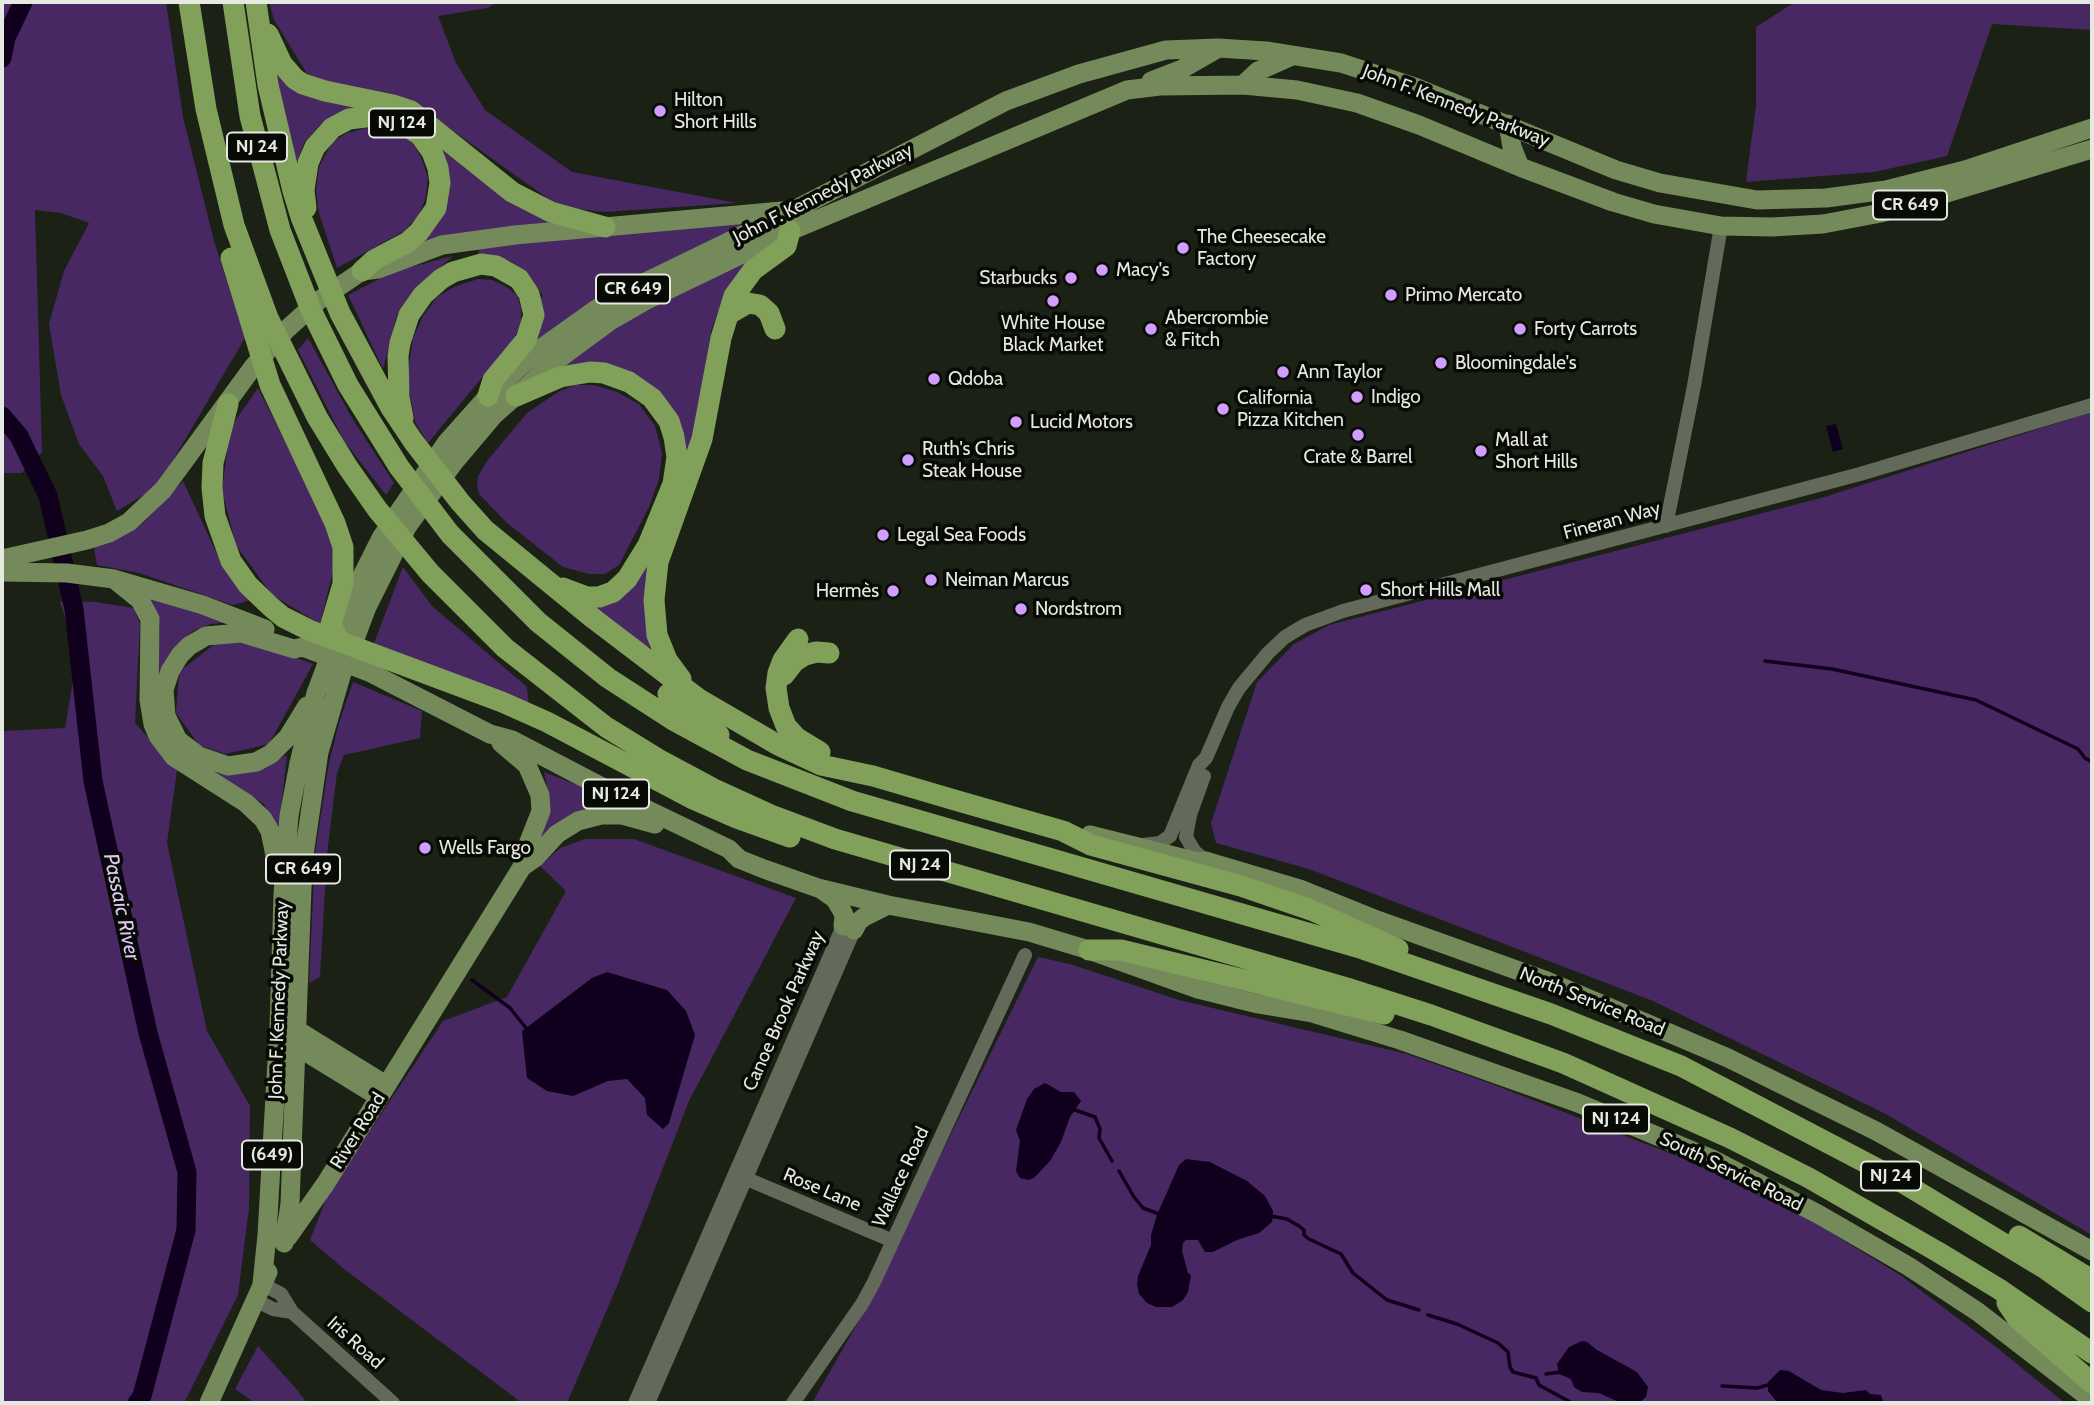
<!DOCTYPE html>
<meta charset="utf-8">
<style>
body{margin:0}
#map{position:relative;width:2094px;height:1405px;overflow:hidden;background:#1b2114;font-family:Cabin,sans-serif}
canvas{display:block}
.frame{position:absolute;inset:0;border:4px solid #e5e9e0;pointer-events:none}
</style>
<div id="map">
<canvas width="2094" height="1405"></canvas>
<div class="frame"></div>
</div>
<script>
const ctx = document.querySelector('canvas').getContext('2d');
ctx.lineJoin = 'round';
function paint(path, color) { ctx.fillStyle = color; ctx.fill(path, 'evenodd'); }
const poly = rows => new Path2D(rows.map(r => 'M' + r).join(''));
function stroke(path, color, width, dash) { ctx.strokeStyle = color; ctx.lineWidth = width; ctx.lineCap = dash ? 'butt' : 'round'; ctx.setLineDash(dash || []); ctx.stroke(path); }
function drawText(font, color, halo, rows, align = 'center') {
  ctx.font = font + ' Cabin,sans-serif'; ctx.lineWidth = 7; ctx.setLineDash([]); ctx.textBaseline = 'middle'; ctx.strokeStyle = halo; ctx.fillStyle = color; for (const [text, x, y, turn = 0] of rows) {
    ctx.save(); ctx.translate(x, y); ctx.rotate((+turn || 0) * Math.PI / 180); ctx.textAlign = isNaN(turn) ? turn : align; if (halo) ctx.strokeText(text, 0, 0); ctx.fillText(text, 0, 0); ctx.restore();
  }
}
paint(poly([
 [2,2,166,2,183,117,214,241,245,338,157,487,117,511,103,476,79,444,61,395,49,324,64,271,89,223,61,213,35,210,42,452,22,473,2,473],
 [269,2,497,2,488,8,438,16,456,63,485,110,572,172,737,203,605,212,560,207,414,103,311,80,274,20],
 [1795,2,2092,2,2092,30,1992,24,1947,156,1874,172,1746,182,1756,105,1756,27],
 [274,68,363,105,323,122,316,129,304,143,297,162,295,163],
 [366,128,385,129,409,137,421,157,428,178,425,200,419,215,404,231,337,268,319,213,316,191,319,167,332,142,347,133],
 [437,144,553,223,420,244],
 [739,224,740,226,532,347,539,298,543,296,538,288,521,268,512,262,500,257,478,254,480,245],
 [766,251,718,312,711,331,694,440,687,463,663,401,565,367,564,364,627,321],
 [453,256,420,285,397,315,383,369,348,295,395,271],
 [478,279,492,280,505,286,517,295,521,308,521,325,513,340,428,443,415,422,407,377,413,338,423,316,437,297,456,286],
 [308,338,352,418,394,483,386,495,344,441,298,350],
 [575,385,594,385,617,392,639,404,655,426,662,453,659,479,649,507,619,565,605,574,589,574,563,567,507,523,479,494,477,485,478,476,487,461,527,413,558,392],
 [258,388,327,525,337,555,320,624,272,595,236,545,222,491,230,428],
 [2092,412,2092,1235,1884,1113,1653,1001,1309,869,1216,843,1211,823,1257,682,1294,644,1329,625,1821,498],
 [183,481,217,554,250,600,233,605,139,573,97,565,94,547,142,524],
 [649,560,648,638,650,651,581,602],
 [403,567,432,606,527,687,529,707,374,643],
 [149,597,233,622,211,624,193,631,172,649,162,667,155,690,160,627],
 [60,601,95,602,134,608,140,624,135,723,177,770,167,843,207,1031,250,1106,249,1208,238,1295,184,1403,2,1403,2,731,65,728,77,657],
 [221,639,269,648,313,664,269,744,225,754,199,745,176,713,179,672],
 [353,682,422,711,420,738,344,755,337,773,327,854,320,977,309,983,315,852,329,763,339,723],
 [287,755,278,834,264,804,211,771,251,771],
 [544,772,586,788,642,813,541,839,548,792],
 [585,839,634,839,796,898,689,1101,617,1286,567,1403,522,1403,344,1269,310,1240,328,1194,443,1021,507,997,566,891,540,866,560,848],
 [1038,957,1070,964,1179,1000,1407,1054,1492,1084,1692,1162,1812,1221,1900,1275,1996,1347,2065,1403,812,1403,861,1317],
 [258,1346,298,1391,307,1403,255,1403,235,1389]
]), '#482862');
paint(poly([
 [1836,424,1843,449,1833,452,1826,426],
 [607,972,667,990,686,1011,695,1035,669,1123,663,1129,647,1115,645,1098,627,1079,608,1081,573,1096,547,1091,527,1078,522,1031,592,978],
 [1045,1083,1061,1092,1074,1092,1081,1101,1070,1117,1061,1142,1050,1161,1034,1178,1028,1180,1020,1178,1016,1171,1020,1141,1016,1130,1027,1099,1034,1089],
 [1186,1159,1210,1162,1247,1181,1265,1196,1273,1211,1273,1216,1272,1222,1259,1233,1237,1240,1213,1252,1205,1252,1198,1240,1186,1240,1183,1243,1182,1251,1188,1273,1191,1275,1188,1292,1183,1300,1172,1307,1156,1307,1147,1303,1139,1294,1137,1284,1138,1276,1151,1245,1151,1235,1157,1215,1179,1165],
 [1582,1341,1587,1342,1597,1350,1637,1372,1648,1387,1646,1397,1639,1403,1621,1403,1599,1393,1582,1392,1574,1387,1571,1379,1559,1374,1557,1364,1569,1347],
 [1780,1370,1789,1371,1821,1390,1843,1393,1866,1390,1870,1394,1881,1395,1883,1401,1881,1403,1784,1403,1776,1401,1768,1391,1768,1382]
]), '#10001e');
stroke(poly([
 [1765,661,1832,669,1976,700,2078,749,2085,758,2092,762],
 [472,980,510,1008,526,1028],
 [1071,1111,1075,1110,1095,1117,1100,1129,1099,1138,1112,1161],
 [1119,1171,1134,1197,1143,1208,1162,1215],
 [1271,1216,1287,1219,1299,1226,1304,1230,1304,1235,1309,1239,1341,1254,1353,1273,1387,1300,1419,1310],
 [1428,1315,1457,1324,1498,1343,1508,1352,1510,1367,1513,1372,1536,1378,1539,1385,1572,1403],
 [1546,1374,1561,1372],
 [1722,1386,1757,1388,1768,1385]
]), '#10001e', 3.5);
stroke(poly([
 [2,58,6,38,23,2],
 [2,416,19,436,48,496,74,609,93,781,148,1033,187,1172,186,1230,142,1396,137,1403]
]), '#10001e', 19);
stroke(poly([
 [1666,526,1694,386,1721,226],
 [1204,776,1190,815,1186,837,1195,852,1206,861],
 [1142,845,1160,843,1170,836,1199,765,1206,758,1228,707,1239,688,1268,653,1285,637,1305,625,1343,611,1860,474,2092,405],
 [740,1176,893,1241],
 [262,1284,281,1294,292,1312,393,1403],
 [255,1300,273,1309,292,1312],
 [635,1403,843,926,854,930,648,1403],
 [793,1403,862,1304,874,1282,1025,955]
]), '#636a5a', 14);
stroke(poly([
 [1151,81,1182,69,1215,50],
 [1243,85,1258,71,1292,56],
 [1508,124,1512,147,1520,167],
 [2,559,87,540,109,533,129,522,163,490,253,367,286,330,318,301,362,271,378,269,442,245,515,235,782,211],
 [2,572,67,573,114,579,203,605,265,629],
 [114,579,140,600,150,619,149,700,153,724,158,736,174,757,246,803,263,819,270,831,278,871],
 [307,706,288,737,271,754,256,762,228,766,199,756,178,740,166,716,164,690,170,671,180,655,189,646,206,636,241,633,294,649,303,647,369,672,490,734,512,740,623,798,729,849,739,859,764,869,818,888,888,905,1029,932,1089,950,1198,989,1258,1004,1312,1013,1400,1040,1578,1103,1712,1159,1818,1214,1908,1266,1978,1312,2092,1400],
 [501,743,527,765,540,795,541,811,523,857,522,867],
 [1090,835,1198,862,1206,861,1300,889,1377,920,1547,981,1728,1058,1876,1131,2092,1251],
 [822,890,835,899,841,909,844,915,843,926],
 [854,930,858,922,864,917,888,905],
 [287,1028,297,1030,386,1085],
 [290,1039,296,1046,379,1097],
 [288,1237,326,1183,522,867,535,858,557,834,578,821,601,815,622,815,655,824],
 [284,1243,290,1204,303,862,319,752,341,676,367,607,407,527,455,461,493,416,553,363,610,321,645,301,790,231,1127,90,1160,86,1243,85,1297,90,1357,103,1419,125,1520,167,1613,202,1654,214,1721,226,1772,227,1823,224,1881,213,2092,149],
 [262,1284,267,1235,279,1026,283,894,289,816,299,763,316,693,353,594,381,538,447,442,488,396,516,370,543,347,595,310,629,290,796,209,1006,101,1079,74,1166,50,1218,48,1266,51,1341,63,1415,87,1616,170,1660,183,1757,200,1826,198,1886,190,1965,170,2092,128],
 [209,1403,268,1272]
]), '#758a5a', 19);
stroke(poly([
 [189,2,206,109,234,225,268,318,317,417,347,466,377,509,430,573,505,648,606,727,658,759,714,789,771,815,835,839,1347,988,1431,1015,1563,1063,1730,1138,1809,1178,1938,1252,1999,1289,2092,1353],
 [233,2,250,116,280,230,311,310,348,385,399,467,450,534,538,622,608,678,673,720,747,760,852,801,1363,949,1551,1014,1681,1066,1895,1178,2044,1268,2092,1302],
 [256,2,268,85,293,191,301,217,340,313,391,408,413,441,460,502,485,530,594,619,699,699,778,745,821,765,873,776,958,801,1063,831,1091,845,1241,886,1311,910,1398,949],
 [268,34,282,64,295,79,303,84,325,91,393,105,411,111,512,192,551,212,605,227],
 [306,208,304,190,308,163,315,147,332,128,349,119,374,116,400,122,420,135,432,152,438,168,440,183,436,208,419,232,408,242,374,260,362,271],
 [231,258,270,385,335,523,343,547,343,584,331,624,337,637],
 [729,314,748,303,760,305,769,313,775,329],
 [516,396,560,377,590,372,604,373,629,382,652,398,669,421,674,437,677,457,673,484,648,545,627,579,613,592,599,597,587,597,563,588],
 [228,404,213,463,212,488,215,516,231,561,248,585,271,607,283,617,309,630,502,702,547,722,691,798,737,818,790,837],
 [403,418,399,397,398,356,400,343,409,315,423,295,441,279,453,272,481,264,496,266,519,279,529,294,534,315,526,340,493,380,488,396],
 [798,639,783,660,778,673,776,688,779,708,786,726,797,738,820,752],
 [784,675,794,662,805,655,816,652,829,653],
 [681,679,667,660,657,635,654,600,658,562,702,439,721,338,734,296,753,270,786,246,790,231],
 [668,694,719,735],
 [1089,950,1121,950,1384,1014],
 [2019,1236,2092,1280],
 [2007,1303,2017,1318,2092,1383]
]), '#81a05a', 21);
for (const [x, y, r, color] of [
 [660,111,7,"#d19dfe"],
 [1183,248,7,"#d19dfe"],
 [1102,270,7,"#d19dfe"],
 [1071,278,7,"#d19dfe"],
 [1391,295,7,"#d19dfe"],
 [1053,301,7,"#d19dfe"],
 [1151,329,7,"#d19dfe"],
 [1520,329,7,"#d19dfe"],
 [1441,363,7,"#d19dfe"],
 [1283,372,7,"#d19dfe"],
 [934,379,7,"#d19dfe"],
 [1357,397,7,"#d19dfe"],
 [1223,409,7,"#d19dfe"],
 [1016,422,7,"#d19dfe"],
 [1358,435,7,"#d19dfe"],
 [1481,451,7,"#d19dfe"],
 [908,460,7,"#d19dfe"],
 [883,535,7,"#d19dfe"],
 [931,580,7,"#d19dfe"],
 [1366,590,7,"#d19dfe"],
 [893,591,7,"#d19dfe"],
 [1021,609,7,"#d19dfe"],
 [425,848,7,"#d19dfe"]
]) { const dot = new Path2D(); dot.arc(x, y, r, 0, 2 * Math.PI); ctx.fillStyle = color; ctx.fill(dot); stroke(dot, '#070a05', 2.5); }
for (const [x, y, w] of [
 [402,123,66],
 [257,147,60],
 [1910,205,74],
 [633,289,74],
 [616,794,66],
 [920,865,60],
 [303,869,74],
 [1616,1119,66],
 [272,1155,60],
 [1891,1176,60]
]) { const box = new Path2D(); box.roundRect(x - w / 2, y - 14.5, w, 29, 5); ctx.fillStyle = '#070a05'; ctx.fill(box); stroke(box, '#e5e9e0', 2); }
drawText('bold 18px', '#e5e9e0', null, [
 ["NJ 124",402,123],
 ["NJ 24",257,147],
 ["CR 649",1910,205],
 ["CR 649",633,289],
 ["NJ 124",616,794],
 ["NJ 24",920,865],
 ["CR 649",303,869],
 ["NJ 124",1616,1119],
 ["(649)",272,1155],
 ["NJ 24",1891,1176]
]);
drawText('19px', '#e5e9e0', '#070a05', [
 ["Hilton",674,100],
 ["Short Hills",674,122],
 ["The Cheesecake",1197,237],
 ["Factory",1197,259],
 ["Macy's",1116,270],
 ["Starbucks",1057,278,"right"],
 ["Primo Mercato",1405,295],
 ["Abercrombie",1165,318],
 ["& Fitch",1165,340],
 ["White House",1053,323,"center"],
 ["Black Market",1053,345,"center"],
 ["Forty Carrots",1534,329],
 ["Bloomingdale's",1455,363],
 ["Ann Taylor",1297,372],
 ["Qdoba",948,379],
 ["Indigo",1371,397],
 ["California",1237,398],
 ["Pizza Kitchen",1237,420],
 ["Lucid Motors",1030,422],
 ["Mall at",1495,440],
 ["Short Hills",1495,462],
 ["Ruth's Chris",922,449],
 ["Steak House",922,471],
 ["Crate & Barrel",1358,457,"center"],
 ["Legal Sea Foods",897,535],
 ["Neiman Marcus",945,580],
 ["Short Hills Mall",1380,590],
 ["Hermès",879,591,"right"],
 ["Nordstrom",1035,609],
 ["Wells Fargo",439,848]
], 'left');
drawText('19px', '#e5e9e0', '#070a05', [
 ["John F. Kennedy Parkway",1456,106,21],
 ["John F. Kennedy Parkway",823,194,-27],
 ["Fineran Way",1612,521,-15],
 ["John F. Kennedy Parkway",279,1000,-88],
 ["North Service Road",1592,1002,22],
 ["Canoe Brook Parkway",784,1011,-66],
 ["River Road",358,1131,-58],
 ["South Service Road",1731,1172,26],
 ["Wallace Road",901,1177,-65],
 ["Rose Lane",822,1190,23],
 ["Iris Road",355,1343,42]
]);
drawText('italic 21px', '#ddc8f2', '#070a05', [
 ["Passaic River",121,907,78]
]);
</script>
